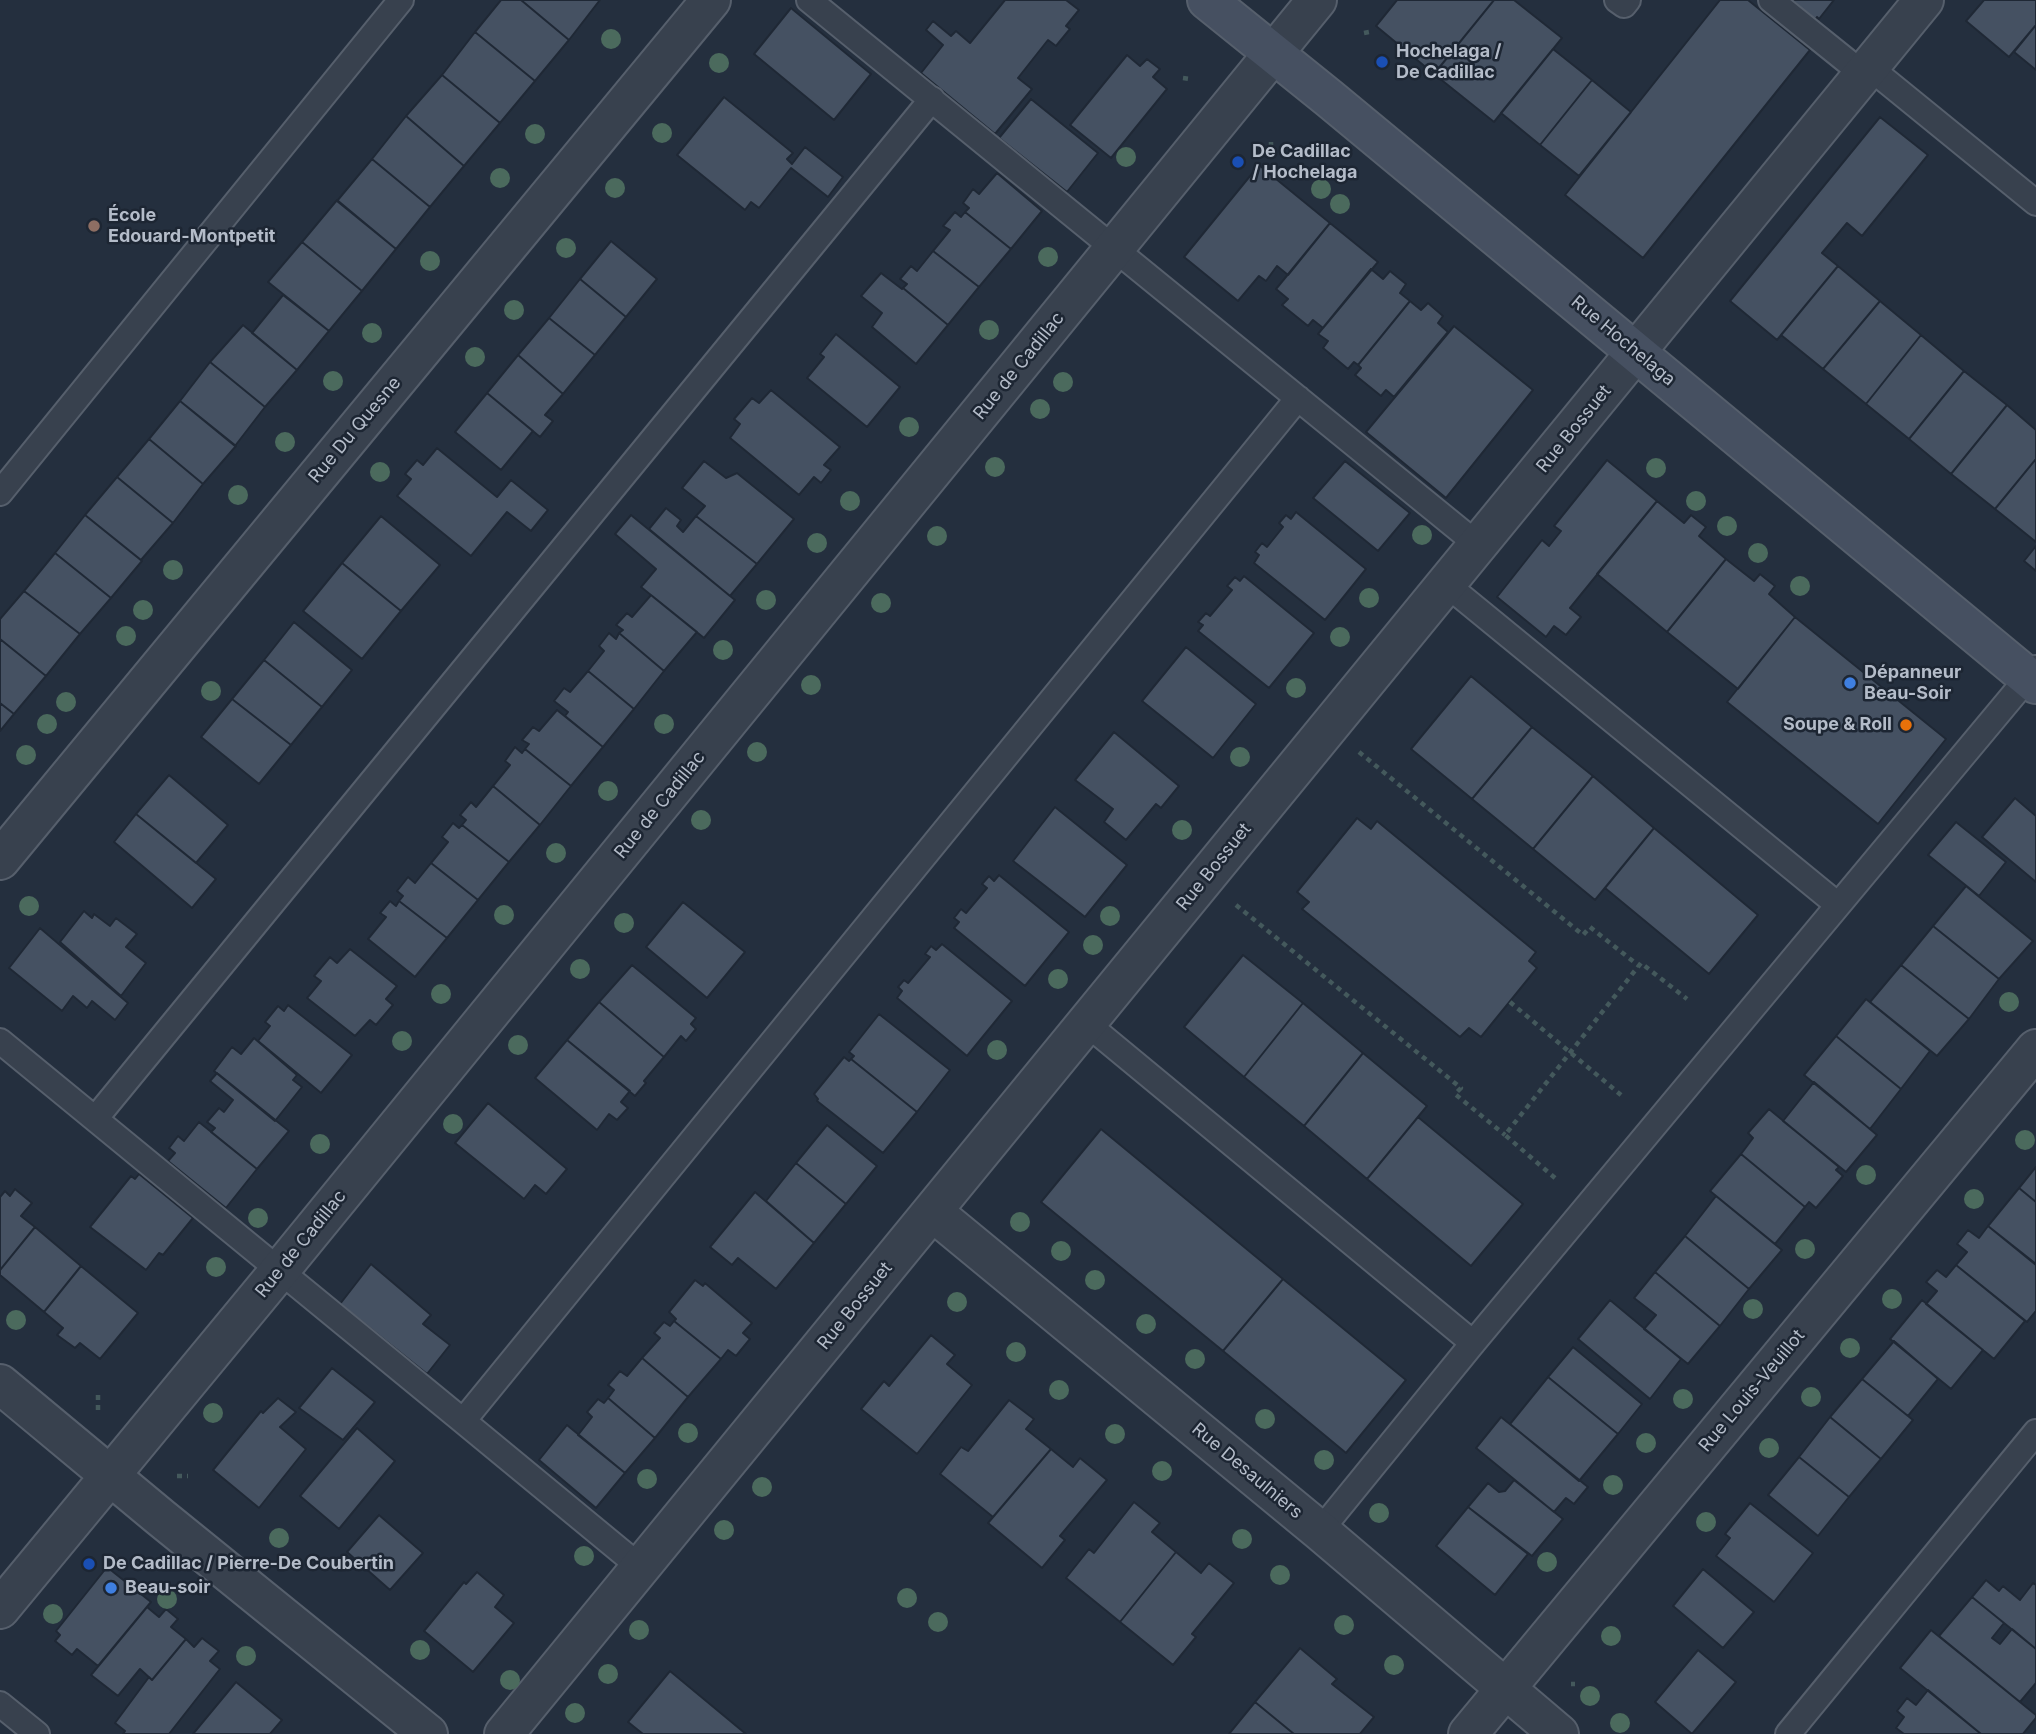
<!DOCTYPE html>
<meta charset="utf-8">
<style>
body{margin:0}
canvas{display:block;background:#242f3e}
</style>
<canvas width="2036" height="1734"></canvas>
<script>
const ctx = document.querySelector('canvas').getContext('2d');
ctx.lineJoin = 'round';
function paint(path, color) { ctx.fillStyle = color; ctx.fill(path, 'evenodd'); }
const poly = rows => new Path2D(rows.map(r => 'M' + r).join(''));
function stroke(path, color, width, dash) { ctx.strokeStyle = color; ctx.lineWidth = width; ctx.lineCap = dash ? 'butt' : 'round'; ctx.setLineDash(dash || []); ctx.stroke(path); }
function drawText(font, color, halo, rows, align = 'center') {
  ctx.font = font + ' Inter,sans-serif'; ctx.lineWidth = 5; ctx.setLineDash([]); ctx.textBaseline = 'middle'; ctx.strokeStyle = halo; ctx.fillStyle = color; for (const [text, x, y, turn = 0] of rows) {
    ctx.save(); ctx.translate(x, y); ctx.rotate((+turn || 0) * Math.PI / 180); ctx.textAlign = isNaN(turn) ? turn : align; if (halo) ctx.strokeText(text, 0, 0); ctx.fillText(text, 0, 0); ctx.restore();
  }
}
const building = poly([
 [501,0,521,0,569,40,535,81,475,32,501,0],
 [521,0,600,0,569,40,521,0],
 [1005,0,1066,0,1079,10,1066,26,1070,29,1056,46,1048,40,1018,78,1032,89,995,134,921,73,943,45,926,30,933,21,951,36,956,31,970,43,1005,0],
 [1397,0,1494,0,1434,74,1376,26,1397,0],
 [1494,0,1514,0,1562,38,1494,122,1434,74,1494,0],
 [1720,0,1748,0,1810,50,1643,258,1565,195,1720,0],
 [1791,0,1834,0,1819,19,1817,17,1815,20,1791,0],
 [1984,0,2036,0,2036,25,2009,57,1966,21,1984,0],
 [791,8,871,74,834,120,754,54,791,8],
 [2036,25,2036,70,2014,52,2036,25],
 [475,32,535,81,500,123,442,75,475,32],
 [1553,49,1592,80,1540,145,1501,113,1553,49],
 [1127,55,1140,66,1147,59,1160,69,1153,77,1167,89,1111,158,1070,125,1127,55],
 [442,75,500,123,464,166,406,116,442,75],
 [1592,80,1631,112,1579,176,1540,145,1592,80],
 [724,97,793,153,787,159,792,164,805,147,843,177,828,197,791,168,759,208,751,202,745,210,677,155,724,97],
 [1031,99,1098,153,1067,192,999,138,1031,99],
 [406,116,464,166,430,207,372,159,406,116],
 [1880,117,1928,155,1862,236,1847,223,1822,253,1838,266,1777,340,1730,301,1880,117],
 [372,159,430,207,396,249,337,201,372,159],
 [1259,165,1330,223,1288,275,1277,266,1266,281,1259,276,1238,301,1184,257,1259,165],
 [997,173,1042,211,1011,249,965,212,969,208,963,203,973,189,979,194,997,173],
 [337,200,396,249,362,291,302,242,337,200],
 [955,212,961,217,965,212,1011,249,979,287,933,251,950,230,943,226,955,212],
 [1330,223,1378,262,1323,328,1313,320,1308,326,1282,305,1288,299,1276,289,1330,223],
 [611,241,657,279,626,317,580,279,611,241],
 [302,242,362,291,329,331,268,282,302,242],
 [933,251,979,287,948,325,903,288,907,284,900,279,911,266,917,271,933,251],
 [1838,266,1880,301,1823,369,1781,335,1838,266],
 [1371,269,1383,279,1390,271,1406,284,1400,293,1410,301,1358,365,1354,362,1348,369,1323,348,1328,341,1318,334,1371,269],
 [881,273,902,289,903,288,948,325,916,364,872,327,882,313,861,296,881,273],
 [580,279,626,317,595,355,549,318,580,279],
 [283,295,329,331,297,370,252,333,283,295],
 [1410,301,1421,310,1428,303,1443,316,1438,323,1448,332,1394,397,1386,390,1381,396,1355,375,1361,368,1358,365,1410,301],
 [1880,301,1921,335,1866,404,1823,369,1880,301],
 [549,318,595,355,563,394,518,355,549,318],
 [243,325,297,370,265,407,210,362,243,325],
 [1454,326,1533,390,1446,498,1366,432,1454,326],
 [836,334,900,387,867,427,807,378,824,357,820,354,836,334],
 [1921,335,1964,371,1909,439,1866,404,1921,335],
 [518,355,563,394,545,415,553,421,540,437,487,393,518,355],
 [210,362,265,407,235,446,180,401,210,362],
 [1964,371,2007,405,1951,474,1909,439,1964,371],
 [771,390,840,447,824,465,831,470,821,483,814,477,799,495,730,438,740,424,734,419,752,398,759,403,771,390],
 [487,393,533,431,501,470,455,432,487,393],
 [180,401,236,446,203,484,149,439,180,401],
 [2007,405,2036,430,2036,459,1995,509,1951,474,2007,405],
 [149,439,203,484,173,523,117,477,149,439],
 [437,448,497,497,511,480,548,510,531,531,507,512,471,556,397,496,411,479,405,474,417,460,423,465,437,448],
 [2036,459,2036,542,1995,509,2036,459],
 [1607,460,1657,501,1570,608,1581,617,1566,635,1554,626,1546,637,1497,597,1542,540,1549,546,1561,531,1554,526,1607,460],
 [704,461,726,478,737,473,794,519,757,564,696,516,705,506,682,488,704,461],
 [1345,461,1410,513,1378,551,1313,498,1345,461],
 [117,477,173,523,141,560,85,515,117,477],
 [1657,501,1684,523,1691,515,1706,527,1699,536,1726,559,1667,632,1597,574,1657,501],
 [666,508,681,520,677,526,683,532,696,516,757,564,730,596,649,529,666,508],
 [1296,512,1366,569,1325,620,1254,563,1259,555,1255,552,1262,543,1267,547,1283,527,1279,523,1286,515,1291,519,1296,512],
 [85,515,142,561,111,598,55,553,85,515],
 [631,515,735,600,704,638,641,587,656,569,615,534,631,515],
 [381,516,440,565,401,611,342,563,381,516],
 [2036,546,2036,571,2024,561,2036,546],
 [55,553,111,598,80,634,24,591,55,553],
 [1726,559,1754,581,1760,574,1775,586,1769,594,1795,617,1738,689,1667,632,1726,559],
 [342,563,401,611,362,659,303,611,342,563],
 [1244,576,1314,633,1269,688,1198,631,1203,625,1198,622,1206,613,1210,616,1232,590,1227,586,1235,577,1240,581,1244,576],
 [24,591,80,634,46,676,0,639,0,619,24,591],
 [651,595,697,632,664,671,619,633,623,630,616,625,627,613,632,617,651,595],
 [1795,617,1946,739,1878,824,1727,702,1795,617],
 [294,622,352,670,322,707,264,660,294,622],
 [609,633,616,639,619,633,664,671,634,709,588,671,604,651,599,646,609,633],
 [0,639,46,676,14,714,0,703,0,639],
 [1186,647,1256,704,1213,758,1142,701,1186,647],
 [264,660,322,707,291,745,232,699,264,660],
 [588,671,634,709,603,747,565,716,568,712,554,701,564,688,570,692,588,671],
 [1471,676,1532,727,1472,799,1411,749,1471,676],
 [232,699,291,745,259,784,201,737,232,699],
 [0,703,14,714,0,731,0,703],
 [557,710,603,747,571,786,525,749,529,744,522,740,533,727,539,731,557,710],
 [1532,727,1593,776,1533,849,1472,799,1532,727],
 [1114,732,1179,786,1161,808,1156,804,1126,840,1104,822,1113,809,1075,780,1114,732],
 [515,747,522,753,525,749,571,786,540,825,493,786,510,765,505,761,515,747],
 [169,775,228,825,196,863,136,814,169,775],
 [1593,776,1654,828,1595,900,1533,849,1593,776],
 [493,786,540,825,509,862,462,825,466,820,460,815,471,802,476,807,493,786],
 [2015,798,2036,816,2036,882,1982,837,2015,798],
 [1055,807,1127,865,1085,917,1013,861,1055,807],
 [136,814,216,879,192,908,114,842,136,814],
 [1357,818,1371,829,1377,821,1536,952,1529,961,1537,968,1481,1037,1469,1028,1460,1037,1302,909,1309,902,1297,892,1357,818],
 [1956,822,2006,862,1979,896,1928,855,1956,822],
 [453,823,459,828,462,825,509,862,478,900,431,863,448,842,442,837,453,823],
 [1654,828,1758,915,1709,974,1605,888,1654,828],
 [431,863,478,900,447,938,399,901,403,896,397,891,408,877,415,883,431,863],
 [999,875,1069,932,1025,986,954,928,959,922,954,918,961,909,966,913,987,888,982,884,989,876,994,881,999,875],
 [1966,886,2033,941,1999,979,1933,926,1966,886],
 [390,901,396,906,399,901,447,938,415,977,368,939,386,917,380,913,390,901],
 [683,902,745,952,707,998,646,947,683,902],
 [84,911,92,918,94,914,110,926,116,918,137,934,126,947,146,963,121,996,60,942,84,911],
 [1933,926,1999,979,1969,1019,1901,965,1933,926],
 [40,928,128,1003,115,1020,92,1001,87,1008,73,996,62,1011,9,968,40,928],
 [942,944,1012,1001,967,1056,897,998,902,991,898,987,904,980,908,983,930,957,925,954,931,946,936,950,942,944],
 [350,949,397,986,386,999,393,1005,376,1025,370,1020,355,1036,307,998,321,981,314,976,330,957,337,963,350,949],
 [1243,955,1303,1003,1244,1077,1184,1027,1243,955],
 [632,965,696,1018,691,1024,696,1029,686,1041,681,1036,664,1057,599,1002,632,965],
 [1901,965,1969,1019,1937,1056,1870,1002,1901,965],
 [1866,999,1930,1051,1901,1089,1836,1036,1866,999],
 [599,1002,664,1057,644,1081,646,1083,635,1096,567,1040,599,1002],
 [1303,1003,1363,1053,1304,1126,1244,1077,1303,1003],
 [288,1005,352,1055,321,1093,258,1041,270,1026,265,1022,278,1006,284,1011,288,1005],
 [879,1014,950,1070,917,1112,851,1059,854,1056,849,1052,879,1014],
 [1836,1036,1901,1089,1870,1129,1804,1075,1836,1036],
 [254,1038,297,1075,293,1080,302,1087,275,1121,214,1071,232,1047,241,1054,254,1038],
 [567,1040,630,1091,621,1102,628,1108,617,1120,609,1114,597,1130,535,1078,567,1040],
 [1363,1053,1427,1106,1367,1179,1304,1126,1363,1053],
 [844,1057,849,1061,851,1059,917,1112,883,1153,817,1101,818,1099,814,1094,844,1057],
 [217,1073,289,1131,257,1169,211,1132,215,1128,207,1122,219,1108,224,1112,233,1100,210,1081,217,1073],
 [1814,1082,1877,1135,1846,1172,1783,1121,1814,1082],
 [488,1103,567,1169,546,1194,535,1185,524,1199,455,1143,488,1103],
 [1769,1109,1839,1167,1836,1170,1843,1176,1816,1208,1809,1202,1805,1207,1741,1154,1753,1138,1748,1133,1769,1109],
 [1418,1117,1523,1204,1471,1266,1367,1179,1418,1117],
 [199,1122,257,1169,226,1208,168,1161,175,1153,169,1148,178,1136,184,1141,199,1122],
 [827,1125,877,1166,846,1204,796,1163,827,1125],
 [1101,1129,1283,1279,1223,1351,1041,1202,1101,1129],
 [1741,1154,1805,1207,1775,1244,1710,1191,1741,1154],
 [796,1163,846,1204,814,1243,766,1201,796,1163],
 [2036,1167,2036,1202,2019,1188,2036,1167],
 [139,1174,193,1218,163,1255,159,1253,146,1270,90,1227,131,1176,135,1179,139,1174],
 [2019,1188,2036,1202,2036,1264,1988,1226,2019,1188],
 [15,1189,32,1203,21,1216,35,1227,0,1270,0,1197,5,1191,10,1196,15,1189],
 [755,1192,814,1243,776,1289,738,1258,732,1265,710,1247,755,1192],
 [1716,1196,1782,1250,1749,1289,1685,1236,1716,1196],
 [1988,1226,2036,1265,2036,1311,2027,1322,1956,1265,1967,1252,1957,1244,1968,1230,1979,1238,1988,1226],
 [35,1227,81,1266,44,1312,0,1275,0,1270,35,1227],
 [1685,1236,1749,1289,1720,1326,1655,1272,1685,1236],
 [371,1264,431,1315,423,1324,450,1345,427,1374,340,1304,371,1264],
 [1956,1265,2025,1321,1994,1359,1926,1304,1937,1291,1926,1282,1937,1270,1946,1277,1956,1265],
 [81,1266,138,1313,100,1359,80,1343,75,1348,57,1335,63,1328,44,1312,81,1266],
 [1655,1272,1720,1326,1688,1364,1644,1329,1656,1315,1634,1298,1655,1272],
 [1283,1279,1406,1380,1346,1453,1223,1351,1283,1279],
 [695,1280,703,1286,705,1283,752,1323,743,1333,750,1339,736,1356,728,1350,721,1359,674,1321,676,1319,669,1312,695,1280],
 [1610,1300,1681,1359,1650,1399,1578,1339,1610,1300],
 [1922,1300,1983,1350,1951,1389,1890,1339,1922,1300],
 [674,1321,721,1359,688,1397,642,1358,660,1338,654,1333,664,1322,670,1326,674,1321],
 [931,1335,955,1355,947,1364,972,1385,917,1454,861,1409,884,1381,889,1386,931,1335],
 [1894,1341,1938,1379,1908,1416,1862,1379,1894,1341],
 [1573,1347,1642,1404,1618,1434,1548,1377,1573,1347],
 [642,1358,688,1397,655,1438,608,1398,614,1390,608,1385,620,1371,627,1376,642,1358],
 [332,1368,375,1402,343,1440,299,1408,332,1368],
 [1548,1377,1618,1434,1579,1481,1510,1424,1548,1377],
 [1862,1379,1913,1420,1881,1459,1830,1417,1862,1379],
 [278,1398,296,1412,280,1427,306,1449,259,1508,213,1470,261,1411,263,1413,278,1398],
 [608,1398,655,1438,625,1473,578,1435,592,1417,587,1412,598,1399,604,1403,608,1398],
 [1009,1400,1034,1419,1026,1429,1051,1449,993,1517,940,1474,961,1447,968,1451,1009,1400],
 [1501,1417,1588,1487,1574,1504,1566,1498,1554,1512,1476,1448,1501,1417],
 [1830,1417,1881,1459,1849,1497,1799,1457,1830,1417],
 [567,1425,625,1473,596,1508,539,1460,567,1425],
 [357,1428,395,1461,339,1529,300,1496,357,1428],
 [1051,1449,1073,1467,1080,1458,1107,1480,1060,1536,1065,1540,1042,1568,988,1523,1051,1449],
 [1799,1457,1849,1497,1818,1536,1768,1495,1799,1457],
 [1514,1480,1563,1519,1532,1556,1468,1507,1488,1483,1499,1492,1505,1491,1514,1480],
 [1134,1502,1160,1523,1152,1532,1176,1552,1120,1622,1066,1578,1089,1549,1094,1553,1134,1502],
 [1750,1503,1813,1553,1774,1602,1716,1556,1730,1538,1725,1534,1750,1503],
 [1468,1507,1528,1554,1495,1595,1436,1546,1468,1507],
 [379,1515,423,1553,390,1590,347,1552,379,1515],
 [1176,1552,1201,1573,1209,1563,1234,1583,1192,1634,1196,1637,1173,1665,1120,1622,1176,1552],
 [107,1567,151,1602,98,1666,77,1649,72,1655,55,1641,60,1635,56,1631,107,1567],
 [1703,1569,1754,1612,1723,1648,1673,1606,1703,1569],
 [477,1572,504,1595,495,1607,514,1623,473,1672,424,1631,464,1582,466,1584,477,1572],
 [1986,1580,1999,1591,2003,1586,2020,1600,2033,1583,2036,1585,2036,1649,1972,1597,1986,1580],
 [1972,1597,2004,1623,1992,1638,2000,1644,2012,1629,2036,1649,2036,1683,2020,1702,1939,1636,1972,1597],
 [147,1607,159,1617,166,1609,178,1619,171,1627,186,1639,152,1680,140,1669,118,1696,91,1675,147,1607],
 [1931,1630,2036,1715,2036,1718,2023,1734,1981,1734,1900,1668,1931,1630],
 [202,1638,219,1651,210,1661,220,1669,169,1734,123,1734,125,1731,115,1723,149,1677,152,1680,186,1639,194,1647,202,1638],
 [1300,1648,1337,1679,1332,1684,1374,1717,1360,1734,1294,1734,1255,1702,1300,1648],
 [1698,1650,1736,1682,1692,1734,1655,1702,1698,1650],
 [670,1671,746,1734,643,1734,628,1722,670,1671],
 [236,1682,282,1720,270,1734,193,1734,236,1682],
 [1928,1690,1981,1734,1904,1734,1896,1728,1904,1717,1897,1711,1907,1698,1916,1705,1928,1690],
 [1255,1702,1294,1734,1229,1734,1255,1702]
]);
paint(building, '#455162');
stroke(building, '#1f2835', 2);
const service = poly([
 [809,0,1478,545],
 [1617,0,1624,5,1628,0],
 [1771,0,1863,74],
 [1869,67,2036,203],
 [0,493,401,0],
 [1446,584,1838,905],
 [1086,1023,1473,1343],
 [0,1041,463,1421,1298,398],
 [95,1119,932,99],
 [463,1421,640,1567],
 [1320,1531,1473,1343,2036,668],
 [0,1704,37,1734],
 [1788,1734,2036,1432]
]);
const minor = poly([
 [0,860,711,0],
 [933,1212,1320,1531,1559,1734],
 [504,1734,1924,0],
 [1468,1734,2036,1049]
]);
const tertiary = poly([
 [0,1384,160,1517,428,1734],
 [0,1609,280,1270,1317,0]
]);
const secondary = poly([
 [1207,0,1330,99,2036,684]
]);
stroke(service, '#565f6c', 28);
stroke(minor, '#565f6c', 42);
stroke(tertiary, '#565f6c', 42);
stroke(secondary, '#565f6c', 42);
stroke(poly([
 [1364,33,1369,32],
 [1183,78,1190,79],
 [1271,142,1271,147],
 [1359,752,1583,935,1590,927,1639,966],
 [1236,905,1461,1088,1455,1094,1505,1135],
 [1510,1002,1621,1095],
 [1555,1178,1505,1135,1641,963,1687,999],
 [98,1395,98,1411],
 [177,1476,188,1476],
 [1571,1684,1575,1684]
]), '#44595c', 4.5, [5, 5]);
stroke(service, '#38414e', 24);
stroke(minor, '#38414e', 38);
stroke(tertiary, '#38414e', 38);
stroke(secondary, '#465061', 38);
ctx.fillStyle = '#4b6a5d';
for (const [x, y] of [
 [611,39],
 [719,63],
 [662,133],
 [535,134],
 [1126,157],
 [500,178],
 [615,188],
 [1321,189],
 [1340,204],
 [566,248],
 [1048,257],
 [430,261],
 [514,310],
 [989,330],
 [372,333],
 [475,357],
 [333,381],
 [1063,382],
 [1040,409],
 [909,427],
 [285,442],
 [995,467],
 [1656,468],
 [380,472],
 [238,495],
 [850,501],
 [1696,501],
 [1727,526],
 [1422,535],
 [937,536],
 [817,543],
 [1758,553],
 [173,570],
 [1800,586],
 [1369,598],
 [766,600],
 [881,603],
 [143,610],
 [126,636],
 [1340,637],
 [723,650],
 [811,685],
 [1296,688],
 [211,691],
 [66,702],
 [47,724],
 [664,724],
 [757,752],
 [26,755],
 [1240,757],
 [608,791],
 [701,820],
 [1182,830],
 [556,853],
 [29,906],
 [504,915],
 [1110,916],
 [624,923],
 [1093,945],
 [580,969],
 [1058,979],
 [441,994],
 [2009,1002],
 [402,1041],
 [518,1045],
 [997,1050],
 [453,1124],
 [2025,1140],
 [320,1144],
 [1866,1175],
 [1974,1199],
 [258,1218],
 [1020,1222],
 [1805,1249],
 [1061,1251],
 [216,1267],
 [1095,1280],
 [1892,1299],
 [957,1302],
 [1753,1309],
 [16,1320],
 [1146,1324],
 [1850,1348],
 [1016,1352],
 [1195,1359],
 [1059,1390],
 [1811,1397],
 [1683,1399],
 [213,1413],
 [1265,1419],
 [688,1433],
 [1115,1434],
 [1646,1443],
 [1769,1448],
 [1324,1460],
 [1162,1471],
 [647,1479],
 [1613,1485],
 [762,1487],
 [1379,1513],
 [1706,1522],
 [724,1530],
 [279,1538],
 [1242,1539],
 [584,1556],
 [1547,1562],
 [1280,1575],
 [907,1598],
 [167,1599],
 [53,1614],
 [938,1622],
 [1344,1625],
 [639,1630],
 [1611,1636],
 [420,1650],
 [246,1656],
 [1394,1665],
 [608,1674],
 [510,1680],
 [1590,1696],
 [575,1713],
 [1620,1723]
]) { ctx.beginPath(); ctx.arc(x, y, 10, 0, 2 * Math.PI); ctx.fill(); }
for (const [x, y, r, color] of [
 [1382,62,7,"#1a4fb4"],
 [1238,162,7,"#1a4fb4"],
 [94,226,7,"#8d6e63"],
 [1850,683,7,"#3f7fe0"],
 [1906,725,7,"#e8710a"],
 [89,1564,7,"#1a4fb4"],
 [111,1588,7,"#3f7fe0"]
]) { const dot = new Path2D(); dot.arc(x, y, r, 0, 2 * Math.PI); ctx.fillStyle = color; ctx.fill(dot); stroke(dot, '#1d2633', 2.5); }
drawText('bold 18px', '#b4bcc9', '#1d2633', [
 ["Hochelaga /",1396,52],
 ["De Cadillac",1396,73],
 ["De Cadillac",1252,152],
 ["/ Hochelaga",1252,173],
 ["École",108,216],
 ["Edouard-Montpetit",108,237],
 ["Dépanneur",1864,673],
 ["Beau-Soir",1864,694],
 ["Soupe & Roll",1892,725,"right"],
 ["De Cadillac / Pierre-De Coubertin",103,1564],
 ["Beau-soir",125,1588]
], 'left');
drawText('18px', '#b4bcc9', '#1d2633', [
 ["Rue Hochelaga",1623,341,40],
 ["Rue de Cadillac",1019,366,-51],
 ["Rue Bossuet",1574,429,-51],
 ["Rue Du Quesne",355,430,-50],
 ["Rue de Cadillac",660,805,-51],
 ["Rue Bossuet",1214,867,-51],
 ["Rue de Cadillac",301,1244,-51],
 ["Rue Bossuet",855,1306,-51],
 ["Rue Louis-Veuillot",1752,1391,-50],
 ["Rue Desaulniers",1247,1471,40]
]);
</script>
